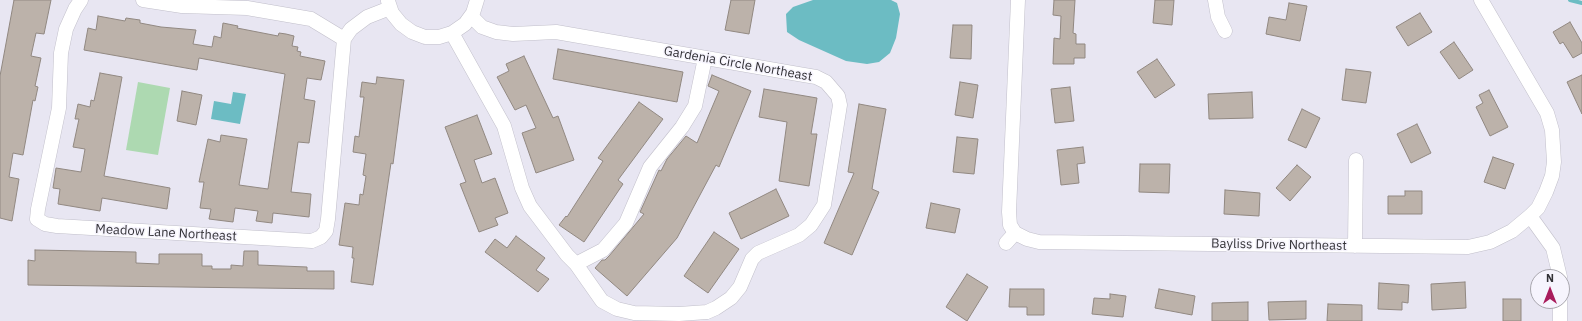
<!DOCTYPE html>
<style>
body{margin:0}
#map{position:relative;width:1582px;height:321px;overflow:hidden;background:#e8e6f2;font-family:"IBM Plex Sans",sans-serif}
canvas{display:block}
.north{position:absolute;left:1530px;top:269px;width:40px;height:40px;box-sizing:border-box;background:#f6f4fd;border:1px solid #a8a6ad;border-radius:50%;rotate:0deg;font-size:11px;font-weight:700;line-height:16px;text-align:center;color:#323136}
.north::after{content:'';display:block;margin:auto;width:14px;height:18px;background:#a91c5c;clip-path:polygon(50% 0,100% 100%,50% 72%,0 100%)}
</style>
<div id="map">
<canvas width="1582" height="321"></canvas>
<div class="north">N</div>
</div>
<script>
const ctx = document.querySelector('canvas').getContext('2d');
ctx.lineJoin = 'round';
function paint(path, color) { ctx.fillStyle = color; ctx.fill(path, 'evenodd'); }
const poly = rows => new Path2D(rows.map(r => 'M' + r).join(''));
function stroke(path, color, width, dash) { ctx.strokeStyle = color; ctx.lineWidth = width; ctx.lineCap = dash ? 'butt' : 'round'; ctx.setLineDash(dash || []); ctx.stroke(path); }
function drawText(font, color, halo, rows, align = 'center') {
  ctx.font = font + ' "IBM Plex Sans",sans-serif'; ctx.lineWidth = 3; ctx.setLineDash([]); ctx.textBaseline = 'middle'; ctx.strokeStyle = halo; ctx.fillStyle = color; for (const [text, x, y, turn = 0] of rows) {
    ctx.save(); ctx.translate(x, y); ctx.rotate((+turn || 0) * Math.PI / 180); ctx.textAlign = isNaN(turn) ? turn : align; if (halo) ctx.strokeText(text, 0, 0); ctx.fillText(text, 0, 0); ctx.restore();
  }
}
paint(poly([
 [138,82,170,88,158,155,126,150]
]), '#add9b1');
paint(poly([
 [813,0,891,0,897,3,900,14,896,38,890,53,879,62,867,64,846,61,799,40,787,32,786,14,793,7],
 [233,92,246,94,240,124,211,119,214,101,231,104]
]), '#6cbcc3');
stroke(poly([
 [1570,0,1582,3]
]), '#6cbcc3', 4);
const building = poly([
 [14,0,51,0,44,34,36,33,31,56,41,58,35,86,38,87,35,101,33,100,23,155,13,153,9,177,19,179,12,221,0,218,0,76,14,0],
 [731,0,755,0,749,34,725,30,731,0],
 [1054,0,1075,0,1073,33,1076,34,1076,44,1085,44,1085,58,1074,58,1074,64,1053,64,1054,38,1060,39,1061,16,1053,15,1054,0],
 [1155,0,1174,0,1172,25,1153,23,1155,0],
 [1289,3,1307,6,1300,41,1266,34,1269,17,1286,20,1289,3],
 [1420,13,1432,32,1408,46,1396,27,1420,13],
 [98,16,125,21,126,18,140,20,140,23,161,27,196,30,193,44,212,47,214,36,221,38,223,23,238,26,237,28,278,36,279,33,286,34,294,36,292,46,298,47,297,51,301,52,300,56,325,61,321,80,307,78,304,99,315,101,309,143,298,142,291,192,311,194,309,217,273,213,272,223,256,221,258,211,235,208,233,222,209,219,211,209,200,208,204,182,199,182,208,139,220,142,221,135,247,139,239,185,268,189,285,74,199,58,197,70,84,50,88,28,96,30,98,16],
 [1570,22,1582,43,1582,53,1573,58,1563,42,1560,44,1553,32,1570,22],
 [953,25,972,25,971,59,950,58,953,25],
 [1454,42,1473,70,1459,79,1440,52,1454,42],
 [558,49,683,72,677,102,553,79,558,49],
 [524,56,553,118,558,116,574,160,536,173,522,133,536,128,526,105,515,110,497,77,509,71,506,64,524,56],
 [1157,59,1175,85,1155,98,1137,72,1157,59],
 [1346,69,1371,72,1366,103,1342,100,1346,69],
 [100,73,122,77,104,176,170,188,167,209,102,198,100,211,58,204,60,189,53,188,56,168,81,172,85,149,73,147,79,119,75,119,78,104,90,107,91,100,94,101,100,73],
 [712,75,751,91,719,167,716,165,677,238,627,296,595,268,602,260,605,260,609,256,644,214,640,212,659,170,661,171,667,159,686,136,697,143,719,91,708,86,712,75],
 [1582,75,1582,114,1567,82,1582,75],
 [377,77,404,80,393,164,391,163,373,285,351,282,354,258,352,258,353,247,339,245,345,203,359,205,360,194,363,195,366,176,363,175,366,154,353,152,355,136,359,137,364,97,360,97,362,82,376,84,377,77],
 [960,82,978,85,973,118,955,115,960,82],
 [1070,87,1074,121,1055,123,1051,89,1070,87],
 [764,89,817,98,811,134,817,134,809,186,779,181,787,122,759,117,764,89],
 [1489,90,1508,127,1490,136,1476,107,1483,103,1479,95,1489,90],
 [182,91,202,95,196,125,177,121,182,91],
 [1252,92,1253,118,1209,119,1208,94,1252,92],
 [639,102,663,119,618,180,623,184,584,242,559,225,566,216,567,217,603,161,598,158,639,102],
 [859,104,886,109,872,189,879,192,852,255,824,243,854,173,848,172,859,104],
 [1302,109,1320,118,1306,148,1288,140,1302,109],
 [477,115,492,154,474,160,482,183,495,178,508,213,495,218,498,225,479,232,460,184,466,182,445,127,477,115],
 [1417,124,1431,153,1411,163,1397,134,1417,124],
 [957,137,978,139,974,174,953,172,957,137],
 [1083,147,1085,163,1077,164,1079,183,1061,185,1057,150,1083,147],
 [1493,157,1514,164,1505,189,1484,182,1493,157],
 [1140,164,1170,164,1169,193,1139,192,1140,164],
 [1297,165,1311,177,1290,201,1276,188,1297,165],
 [776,189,789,216,741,239,729,213,776,189],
 [1225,190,1260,193,1259,216,1224,214,1225,190],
 [1405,191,1422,191,1422,214,1388,214,1388,196,1405,196,1405,191],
 [931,203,960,209,955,233,926,228,931,203],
 [714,232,739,249,708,293,684,276,714,232],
 [516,236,545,258,536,270,549,279,538,292,485,252,495,239,507,248,516,236],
 [35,250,136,252,136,263,159,264,159,254,202,254,202,266,212,266,212,269,231,269,231,265,243,266,244,251,258,251,258,265,307,267,307,271,334,271,334,289,28,285,28,260,35,261,35,250],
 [967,274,988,287,967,321,946,307,967,274],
 [1465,282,1466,308,1432,310,1431,284,1465,282],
 [1379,283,1409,285,1408,303,1402,302,1402,310,1378,309,1379,283],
 [1010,289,1044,289,1044,315,1027,315,1027,307,1009,307,1010,289],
 [1159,289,1195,296,1192,315,1155,308,1159,289],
 [1110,294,1126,296,1123,317,1092,314,1094,298,1110,299,1110,294],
 [1503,299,1521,299,1521,321,1503,321,1503,299],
 [1306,301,1306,319,1269,320,1268,302,1306,301],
 [1248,302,1248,321,1212,321,1212,303,1248,302],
 [1328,304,1362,305,1362,321,1327,321,1328,304]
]);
paint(building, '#bcb2aa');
stroke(building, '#918881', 1);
const minor = poly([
 [81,0,75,9,66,29,61,53,59,108,38,209,37,219,45,224,57,226,312,241,321,237,326,231,328,219,344,39,351,29,367,17,390,8],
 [143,0,182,6,247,8,311,19,344,39],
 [1018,0,1009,212,1010,225,1015,233,1027,239,1039,242,1468,247,1490,242,1512,231,1530,216,1538,208,1546,192,1552,176,1554,162,1552,130,1547,113,1481,0],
 [1215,0,1218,17,1225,31],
 [388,1,392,13,401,24,412,32,425,37,439,37,452,33,465,24,473,13,477,0],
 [452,33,504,126,522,188,530,206,567,255,576,264,602,301,617,309,634,313,679,314,707,312,716,308,731,298,740,287,752,259,758,253,799,235,811,225,824,205,840,105,838,96,826,82,816,77,804,75,556,32,513,34,496,32,482,27,471,16],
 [1530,216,1553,248,1560,277],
 [1006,243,1015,233],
 [1355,246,1356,160],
 [576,264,603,250,626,223,650,167,682,127,695,106,705,58],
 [1560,321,1560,301]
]);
stroke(minor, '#c1bfca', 15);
stroke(minor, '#fff', 14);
drawText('13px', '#323136', '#f6f4fd', [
 ["Gardenia Circle Northeast",738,64,10],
 ["Meadow Lane Northeast",166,233,3],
 ["Bayliss Drive Northeast",1279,245,1]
]);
</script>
